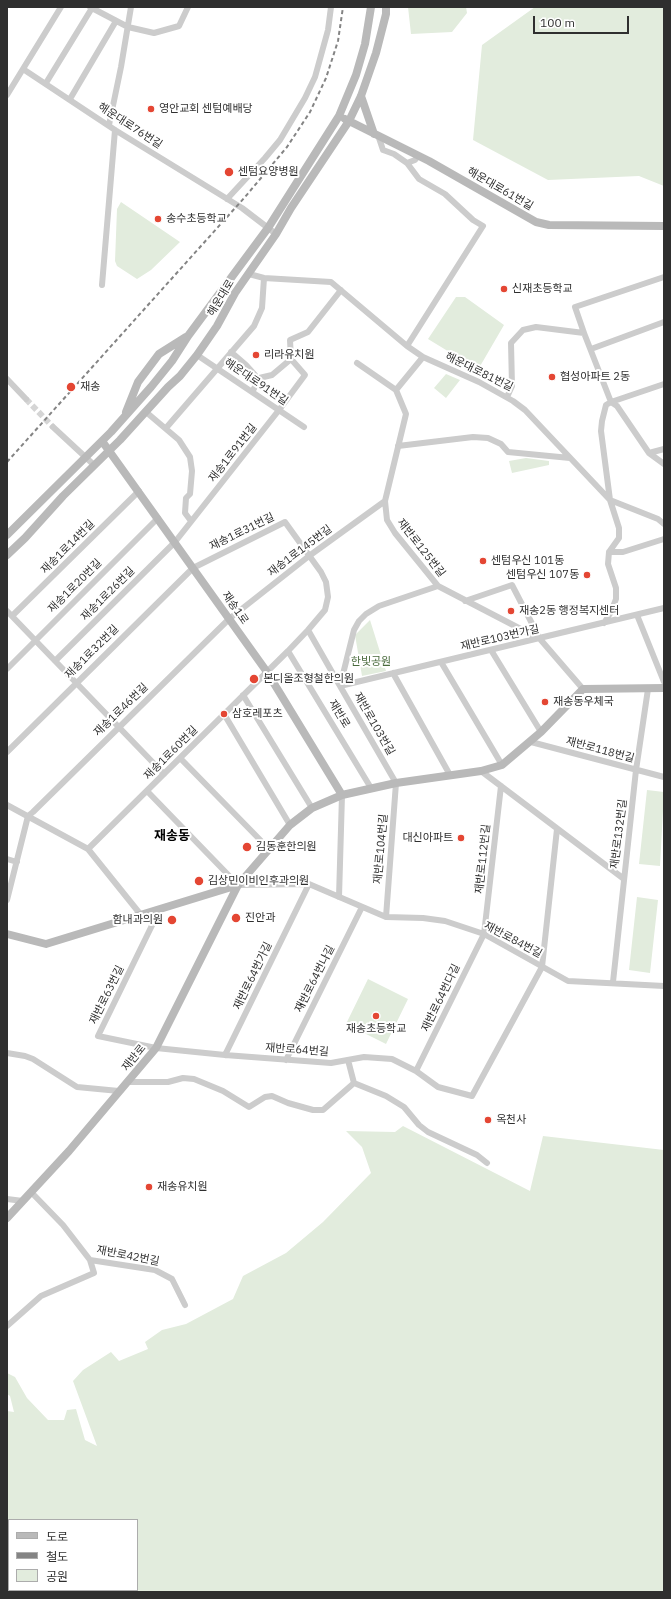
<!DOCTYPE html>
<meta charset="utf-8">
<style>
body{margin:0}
#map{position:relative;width:671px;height:1599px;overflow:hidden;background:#fff;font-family:"IBM Plex Sans","Noto Sans KR",sans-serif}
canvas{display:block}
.frame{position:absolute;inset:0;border:8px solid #2f2f2f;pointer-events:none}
.legend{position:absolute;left:8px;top:1519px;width:130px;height:72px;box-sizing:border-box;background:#fff;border:1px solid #acacac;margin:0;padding:5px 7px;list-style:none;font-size:12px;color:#2f2f2f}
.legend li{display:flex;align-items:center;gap:8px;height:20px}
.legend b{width:20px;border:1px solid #acacac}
.scale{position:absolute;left:533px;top:16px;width:96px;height:18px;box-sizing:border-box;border:2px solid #2f2f2f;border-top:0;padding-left:5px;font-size:12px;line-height:14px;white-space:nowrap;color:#2f2f2f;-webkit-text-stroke:3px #fff;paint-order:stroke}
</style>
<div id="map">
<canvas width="671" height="1599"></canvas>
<div class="frame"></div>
<ul class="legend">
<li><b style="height:5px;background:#b9b9b9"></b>도로</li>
<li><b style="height:5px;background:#848484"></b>철도</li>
<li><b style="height:11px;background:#e2ecdd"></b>공원</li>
</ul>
<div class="scale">100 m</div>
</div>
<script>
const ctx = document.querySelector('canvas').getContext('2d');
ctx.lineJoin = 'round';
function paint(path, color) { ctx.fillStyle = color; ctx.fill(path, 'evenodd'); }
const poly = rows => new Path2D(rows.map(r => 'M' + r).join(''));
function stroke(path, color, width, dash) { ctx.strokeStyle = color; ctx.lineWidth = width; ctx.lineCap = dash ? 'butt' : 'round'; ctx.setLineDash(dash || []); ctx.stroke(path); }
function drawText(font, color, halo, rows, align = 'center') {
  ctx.font = font + ' "IBM Plex Sans","Noto Sans KR",sans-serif'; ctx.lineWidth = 4; ctx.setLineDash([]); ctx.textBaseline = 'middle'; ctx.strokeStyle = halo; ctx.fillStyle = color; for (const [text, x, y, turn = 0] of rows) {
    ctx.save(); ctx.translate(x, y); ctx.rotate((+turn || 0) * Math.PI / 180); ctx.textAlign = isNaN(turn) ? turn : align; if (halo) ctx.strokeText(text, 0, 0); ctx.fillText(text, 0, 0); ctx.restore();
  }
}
paint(poly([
 [408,7,466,7,467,13,452,32,411,34],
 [535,7,664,7,664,186,639,176,548,180,473,140,482,45],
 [121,202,180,242,151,270,137,279,117,266,115,261,117,209],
 [456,297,465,297,504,325,479,368,469,364,428,339],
 [446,374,460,380,446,398,434,388],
 [526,458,549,461,549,465,512,473,509,461],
 [370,620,386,671,362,676,355,635],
 [647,790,664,792,660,866,639,864],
 [637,897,658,900,650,973,629,970],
 [368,979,408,999,386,1044,346,1024],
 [403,1126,530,1191,543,1136,664,1150,664,1592,7,1592,7,1411,14,1412,10,1396,7,1394,7,1373,15,1377,27,1398,48,1420,64,1420,67,1410,76,1409,85,1440,97,1446,73,1381,83,1370,111,1352,119,1361,148,1349,145,1342,162,1330,186,1324,233,1299,243,1276,286,1253,323,1222,371,1173,362,1147,346,1131,395,1132],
 [9,1520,137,1520,137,1590,9,1590]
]), '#e2ecdd');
stroke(poly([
 [26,399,53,427]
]), '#d5d5d5', 6, [6, 3]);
stroke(poly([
 [90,7,128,27,154,33,179,26,188,7],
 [23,69,115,130,242,208,276,234],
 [46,83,92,8],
 [7,95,61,7],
 [70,99,116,21],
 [109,125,121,67,131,7],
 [378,135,383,150,394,154,407,163,419,179,445,194,473,220,483,226,407,346],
 [407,163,415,160,418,156],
 [227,199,265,158,280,140,305,98,315,77,328,30,331,7],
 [249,274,264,278,331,282,407,346,423,357,479,382,513,401,525,410,610,500,658,519,664,524],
 [102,285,115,130],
 [584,333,575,307,664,277],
 [591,349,664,322],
 [231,352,246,365,255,375,256,385,252,392],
 [197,355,304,427],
 [423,357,396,390,406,414,385,501,387,520,395,533,438,586,540,639,583,689],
 [357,363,396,390],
 [7,379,26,399],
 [255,379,272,375,291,359],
 [507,397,512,386,511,343,523,330,536,327,584,333,611,402,664,384],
 [146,412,179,440,190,457,192,471,190,494,186,498,185,513,191,521],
 [53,427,94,465],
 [166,428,254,326,262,308,264,278],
 [398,446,473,437,488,438,501,444,508,452,570,458],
 [649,453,664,449],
 [609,552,623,552,664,539],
 [465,601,512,585,540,639],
 [7,611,164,774],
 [637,615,664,682],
 [12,616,139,491],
 [604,623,611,612,616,599,616,588,608,564,609,552,619,538,619,528,610,500,601,431,602,421,606,405,611,402,617,406,649,453,664,464],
 [308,630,340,686,664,608],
 [491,650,541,732],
 [288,651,371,788],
 [55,661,175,542,279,410,305,375,291,359,290,340,308,332,341,290],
 [441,662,502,765],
 [7,669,158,518],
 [393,673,450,775],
 [243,695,312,808],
 [224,714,290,825],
 [531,742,664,777],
 [7,752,193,568,285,522,321,572,326,582,328,597,325,610,308,630,288,651,88,849],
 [180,758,269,849],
 [481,771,624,879],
 [147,791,238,885,309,884,386,917,423,918,445,921,484,934,568,981,664,986],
 [7,805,88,849,141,915],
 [7,859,17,862],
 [339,897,342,795],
 [7,900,28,816,33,812,229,619,309,556,385,501],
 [160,909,98,1036,156,1048,225,1055,331,1063,364,1057,392,1059,416,1071,438,1087,472,1096,542,967,557,829],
 [386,917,396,783,340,686,354,630,359,621,366,614,379,606,438,586],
 [613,982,636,770,648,689],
 [7,1053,25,1056,33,1059,77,1087,119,1091],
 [225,1055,309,884],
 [286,1060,362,907],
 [348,1060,354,1083],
 [416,1071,484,934,501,786],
 [128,1082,168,1082,183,1078,194,1079,223,1091,249,1107,265,1097,272,1096,288,1103,313,1110,323,1110,354,1083],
 [354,1083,386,1096,404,1107,419,1125,428,1132,477,1155,487,1163],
 [31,1192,63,1225,90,1260,155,1270,172,1279,185,1305],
 [7,1199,23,1201],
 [7,1326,41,1296,94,1273,90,1260]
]), '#ccc', 6);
stroke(poly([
 [361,96,374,134],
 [345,119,429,161,536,222,549,225,664,226],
 [126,412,138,382,159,354,186,337],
 [102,441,267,672,342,795],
 [7,535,111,432,151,387,172,361,188,336,268,228,339,116,356,75,365,44,371,7],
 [7,555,25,538,63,496,120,440,168,387,180,376,197,355,217,326,235,293,276,234,291,208,349,121,361,96,376,53,386,14,386,7],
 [7,934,46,944,238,885],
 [7,1218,69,1151,156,1048,238,885,290,825,312,808,342,795,396,783,481,771,502,765,541,732,583,689,664,688]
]), '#b9b9b9', 8);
stroke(poly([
 [7,462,245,197,287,147,310,112,326,78,338,41,343,7]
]), '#848484', 2, [4, 3]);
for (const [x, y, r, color] of [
 [151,109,4,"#e44633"],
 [229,172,5,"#e44633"],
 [158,219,4,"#e44633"],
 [504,289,4,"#e44633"],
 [256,355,4,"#e44633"],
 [552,377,4,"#e44633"],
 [71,387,5,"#e44633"],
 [483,561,4,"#e44633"],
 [587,575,4,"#e44633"],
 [511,611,4,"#e44633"],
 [254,679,5,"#e44633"],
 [545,702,4,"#e44633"],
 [224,714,4,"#e44633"],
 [461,838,4,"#e44633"],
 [247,847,5,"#e44633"],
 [199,881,5,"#e44633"],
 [236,918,5,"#e44633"],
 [172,920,5,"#e44633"],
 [376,1016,4,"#e44633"],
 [488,1120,4,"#e44633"],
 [149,1187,4,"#e44633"]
]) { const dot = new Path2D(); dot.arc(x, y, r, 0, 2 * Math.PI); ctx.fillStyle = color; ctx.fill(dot); stroke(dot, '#fff', 1.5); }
drawText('11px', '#2f2f2f', '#fff', [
 ["영안교회 센텀예배당",159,109],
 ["센텀요양병원",238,172],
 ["송수초등학교",166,219],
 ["신재초등학교",512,289],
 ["리라유치원",264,355],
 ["협성아파트 2동",560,377],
 ["재송",80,387],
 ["센텀우신 101동",491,561],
 ["센텀우신 107동",579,575,"right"],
 ["재송2동 행정복지센터",519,611],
 ["본디올조형철한의원",263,679],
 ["재송동우체국",553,702],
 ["삼호레포츠",232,714],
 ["대신아파트",453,838,"right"],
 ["김동훈한의원",256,847],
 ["김상민이비인후과의원",208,881],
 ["진안과",245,918],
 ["함내과의원",163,920,"right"],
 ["재송초등학교",376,1029,"center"],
 ["옥천사",496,1120],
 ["재송유치원",157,1187]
], 'left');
drawText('11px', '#2f2f2f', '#fff', [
 ["해운대로76번길",130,126,33],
 ["해운대로61번길",500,189,30],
 ["해운대로",221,298,-59],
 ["해운대로81번길",479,372,26],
 ["해운대로91번길",256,382,34],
 ["재송1로91번길",233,453,-52],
 ["재송1로31번길",242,532,-26],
 ["재송1로14번길",68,547,-45],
 ["재반로125번길",421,548,52],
 ["재송1로145번길",300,551,-37],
 ["재송1로20번길",75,586,-45],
 ["재송1로26번길",108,594,-45],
 ["재송1로",235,608,55],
 ["재반로103번가길",500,638,-13],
 ["재송1로32번길",92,652,-45],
 ["재송1로46번길",121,710,-44],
 ["재반로",339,714,59],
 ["재반로103번길",374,724,60],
 ["재반로118번길",600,750,15],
 ["재송1로60번길",171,753,-45],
 ["재반로132번길",619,834,-83],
 ["재반로104번길",381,849,-85],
 ["재반로112번길",483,859,-84],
 ["재반로84번길",513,940,28],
 ["재반로64번가길",253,976,-64],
 ["재반로64번나길",315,979,-63],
 ["재반로63번길",107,995,-64],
 ["재반로64번다길",441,998,-64],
 ["재반로64번길",297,1050,4],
 ["재반로",134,1058,-51],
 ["재반로42번길",128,1256,11]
]);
drawText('11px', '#496a3c', '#fff', [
 ["한빛공원",371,662]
]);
drawText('bold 13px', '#000', '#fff', [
 ["재송동",172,836]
]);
</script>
